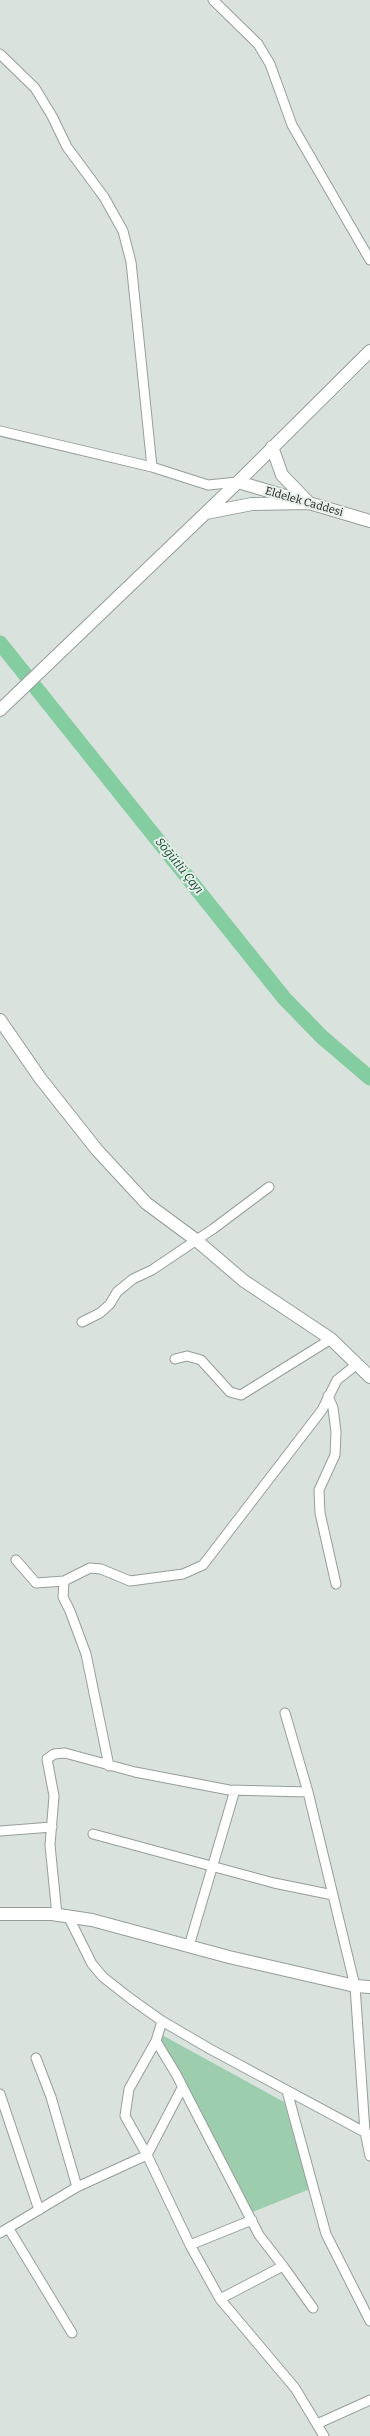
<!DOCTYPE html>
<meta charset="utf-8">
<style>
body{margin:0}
canvas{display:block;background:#d9e2dc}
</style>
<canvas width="370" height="2436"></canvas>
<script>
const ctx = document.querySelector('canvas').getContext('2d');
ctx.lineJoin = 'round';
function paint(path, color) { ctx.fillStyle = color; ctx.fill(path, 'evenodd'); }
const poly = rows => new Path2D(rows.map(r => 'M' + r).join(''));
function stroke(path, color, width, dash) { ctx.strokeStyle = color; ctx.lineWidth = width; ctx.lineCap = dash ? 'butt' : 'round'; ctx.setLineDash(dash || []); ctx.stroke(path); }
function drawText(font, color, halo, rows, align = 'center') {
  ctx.font = font + ' Bitter,serif'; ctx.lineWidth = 4; ctx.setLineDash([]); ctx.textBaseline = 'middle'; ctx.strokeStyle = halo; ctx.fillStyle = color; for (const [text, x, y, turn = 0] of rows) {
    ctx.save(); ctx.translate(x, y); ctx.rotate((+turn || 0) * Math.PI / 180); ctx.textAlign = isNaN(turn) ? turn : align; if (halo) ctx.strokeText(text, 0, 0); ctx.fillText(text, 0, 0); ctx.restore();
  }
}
paint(poly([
 [162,2035,284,2102,310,2189,250,2213,159,2037]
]), '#9cceae');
stroke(poly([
 [0,643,284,998,322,1037,370,1078]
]), '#83cda0', 15);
const street = poly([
 [213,0,258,44,270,64,292,125,370,260],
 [0,54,35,88,52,116,67,147,104,197,123,231,131,262,152,467],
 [0,431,152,467,208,485,238,482],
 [82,1322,100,1313,110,1304,117,1292,133,1279,152,1270,213,1229,269,1187],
 [175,1359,187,1356,201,1360,230,1392,241,1395,331,1339],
 [328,1396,333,1408,336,1432,335,1455,319,1490,320,1513,336,1584],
 [16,1560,36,1583,64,1581,90,1568,101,1569,130,1581,183,1574,203,1565,322,1410,337,1380,356,1365],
 [64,1581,63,1597,70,1611,86,1654,109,1766],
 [285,1713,308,1792,355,1986,365,2132,370,2156],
 [0,1831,52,1827],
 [93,1834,274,1883,333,1895],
 [57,1915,50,1845,54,1796,47,1759,54,1754,65,1753,135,1772,229,1790,308,1792],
 [68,1916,92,1964,103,1977,131,1999,162,2021,210,2049,368,2134],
 [189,1946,235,1790],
 [162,2021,156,2041,129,2089,125,2116,147,2155,190,2245,220,2299,295,2388,324,2436],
 [156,2041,176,2074,259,2235,283,2266,220,2299],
 [36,2058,51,2097,77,2187],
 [287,2091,326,2234,370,2321],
 [0,2094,39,2210],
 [9,2229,72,2333],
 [0,2233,77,2187,147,2155,182,2088],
 [190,2245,252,2220],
 [283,2266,313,2308],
 [317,2424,370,2400]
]);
const secondary = poly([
 [238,482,370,521],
 [206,513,252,504,309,503,282,475,272,447],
 [0,710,238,482,370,351],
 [0,1020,40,1078,97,1150,146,1203,196,1240,244,1281,331,1339,370,1377],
 [0,1914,52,1914,92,1920,229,1957,355,1986,370,1987]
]);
stroke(street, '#969e99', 11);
stroke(secondary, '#969e99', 14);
stroke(street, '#fff', 9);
stroke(secondary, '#fff', 12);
drawText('11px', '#202321', '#e6efe9', [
 ["Eldelek Caddesi",304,502,16]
]);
drawText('italic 12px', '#0d472b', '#e6efe9', [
 ["Söğütlü Çayı",179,866,51]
]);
</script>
